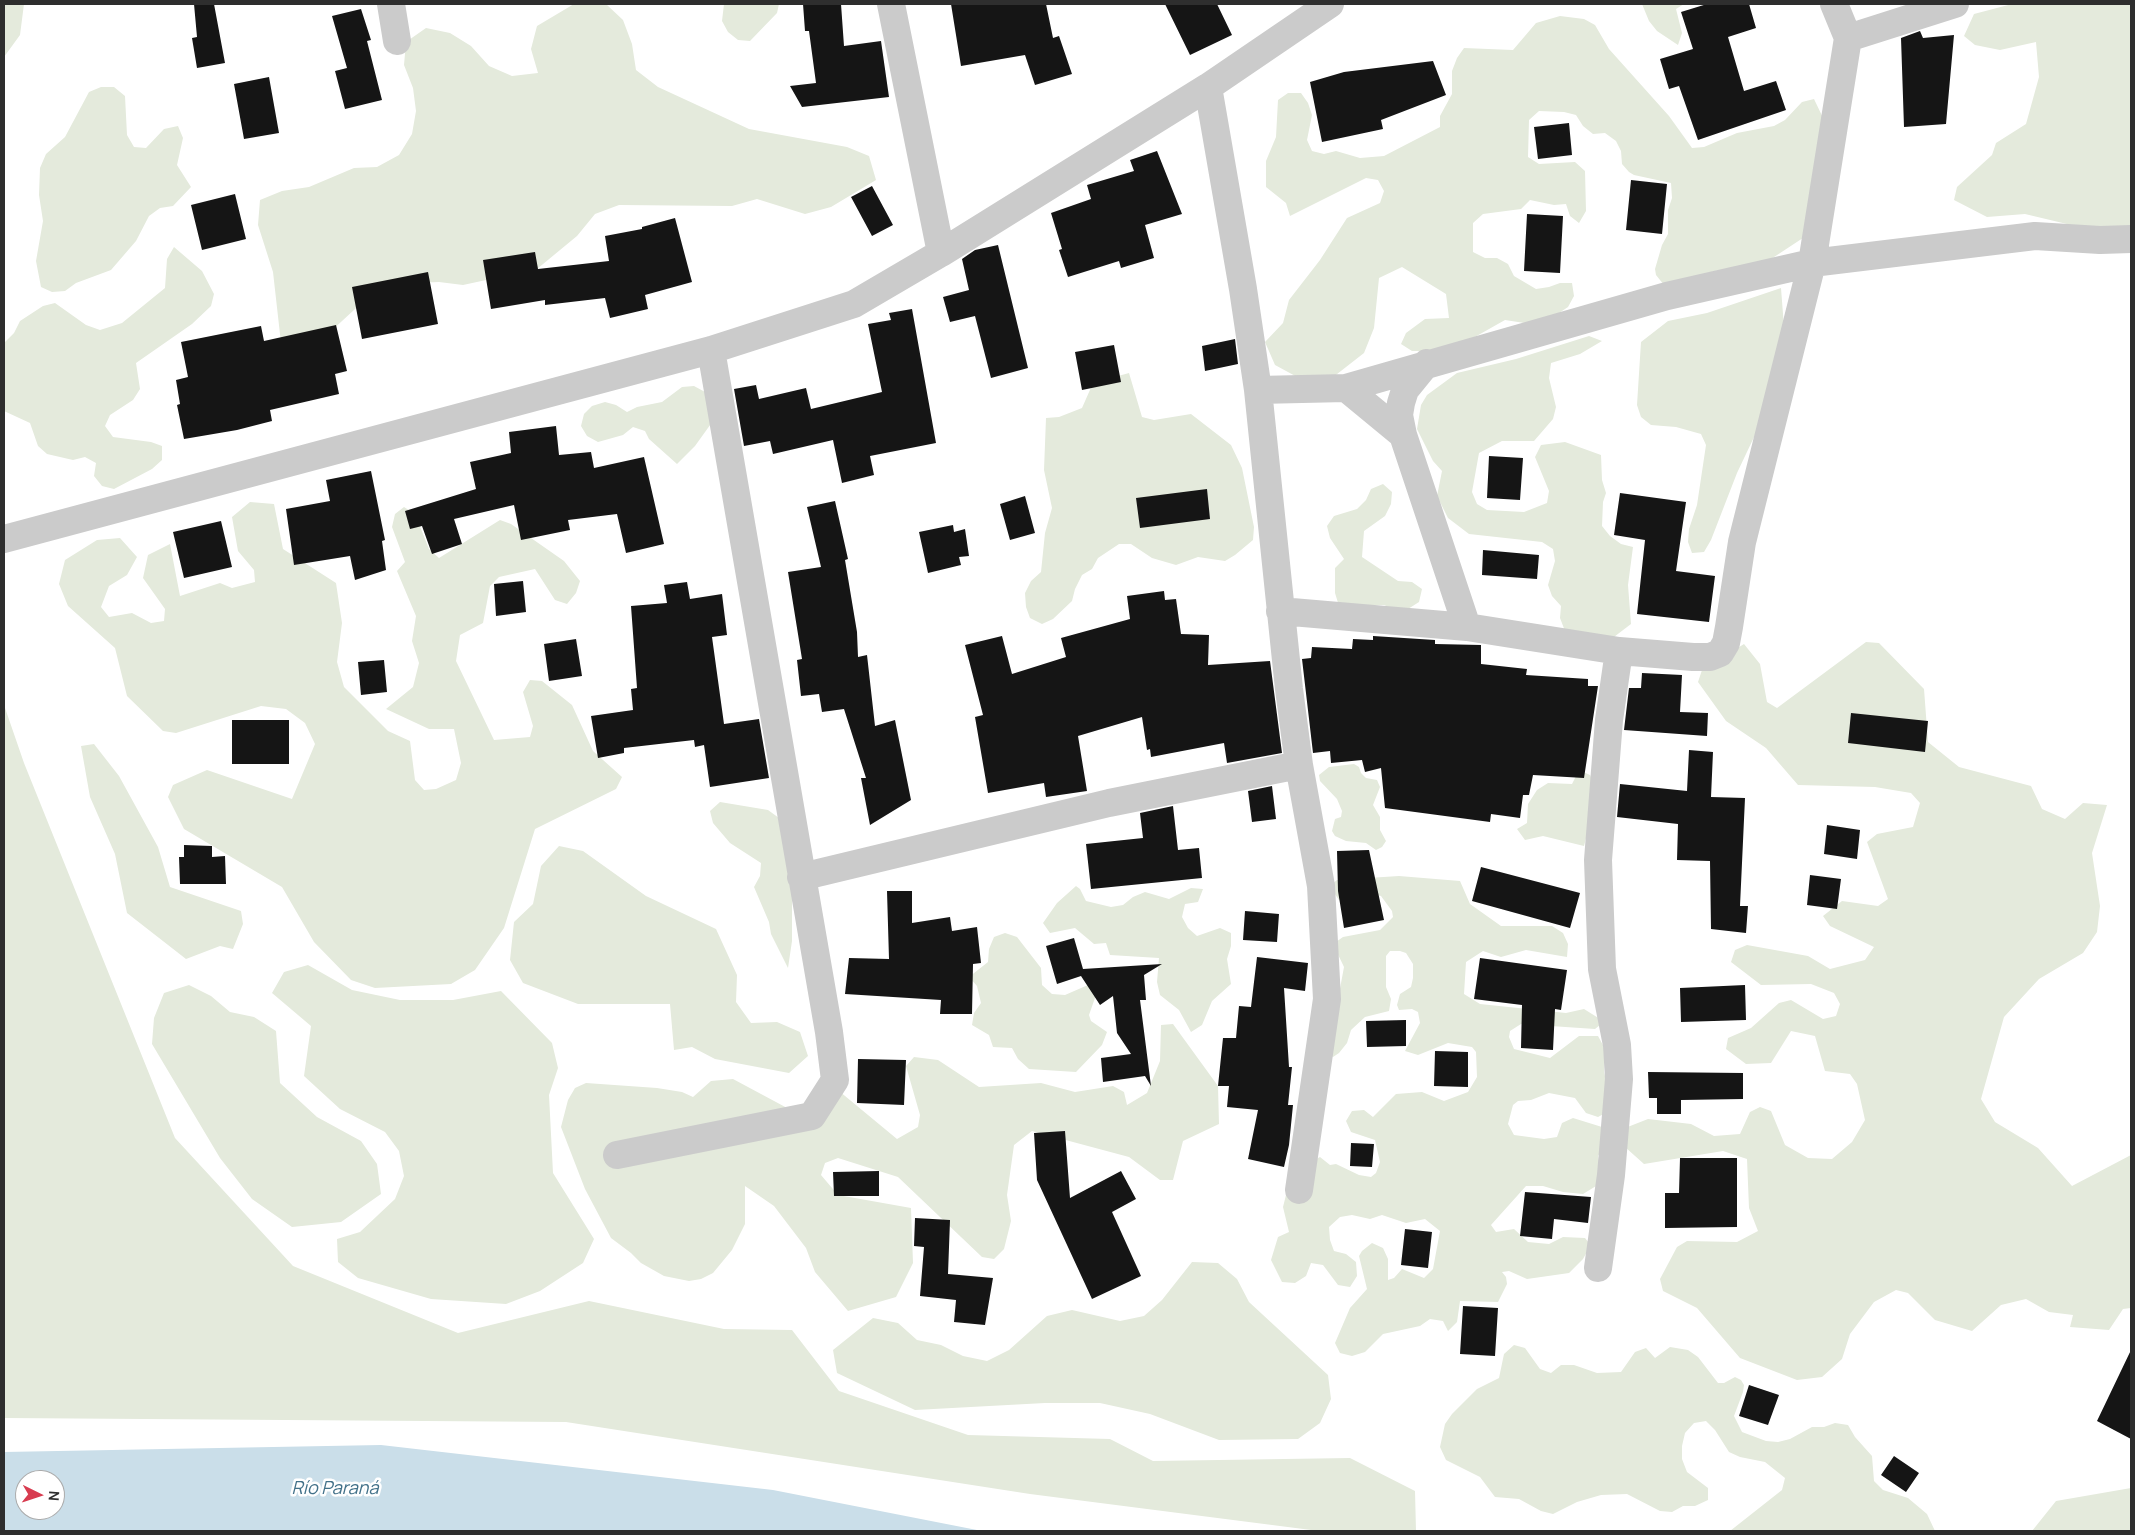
<!DOCTYPE html>
<meta charset="utf-8">
<style>
body{margin:0}
#map{position:relative;width:2135px;height:1535px;overflow:hidden;background:#fff;font-family:Manrope,sans-serif}
canvas{display:block}
.frame{position:absolute;inset:0;border:5px solid #2e2e2e;pointer-events:none}
.north{position:absolute;left:15px;top:1470px;width:50px;height:50px;box-sizing:border-box;background:#fff;border:1px solid #ababab;border-radius:50%;rotate:94deg;font-size:14px;font-weight:700;line-height:20px;text-align:center;color:#2e2e2e}
.north::after{content:'';display:block;margin:auto;width:18px;height:22px;background:#d83c50;clip-path:polygon(50% 0,100% 100%,50% 72%,0 100%)}
</style>
<div id="map">
<canvas width="2135" height="1535"></canvas>
<div class="frame"></div>
<div class="north">N</div>
</div>
<script>
const ctx = document.querySelector('canvas').getContext('2d');
ctx.lineJoin = 'round';
function paint(path, color) { ctx.fillStyle = color; ctx.fill(path, 'evenodd'); }
const poly = rows => new Path2D(rows.map(r => 'M' + r).join(''));
function stroke(path, color, width, dash) { ctx.strokeStyle = color; ctx.lineWidth = width; ctx.lineCap = dash ? 'butt' : 'round'; ctx.setLineDash(dash || []); ctx.stroke(path); }
function drawText(font, color, halo, rows, align = 'center') {
  ctx.font = font + ' Manrope,sans-serif'; ctx.lineWidth = 5; ctx.setLineDash([]); ctx.textBaseline = 'middle'; ctx.strokeStyle = halo; ctx.fillStyle = color; for (const [text, x, y, turn = 0] of rows) {
    ctx.save(); ctx.translate(x, y); ctx.rotate((+turn || 0) * Math.PI / 180); ctx.textAlign = isNaN(turn) ? turn : align; if (halo) ctx.strokeText(text, 0, 0); ctx.fillText(text, 0, 0); ctx.restore();
  }
}
paint(poly([
 [4,4,24,4,20,35,4,57],
 [574,4,606,4,623,20,632,44,636,70,658,87,749,129,847,147,869,156,876,180,831,207,805,214,757,199,732,206,619,205,595,214,577,236,537,269,463,285,439,282,389,284,367,298,329,333,281,343,273,272,258,225,260,200,282,191,309,187,354,168,377,167,399,155,412,134,416,111,413,88,404,65,406,42,426,28,450,33,471,46,489,66,512,76,538,73,531,49,537,26],
 [724,4,779,4,777,13,750,41,738,40,728,32,722,21],
 [1642,4,1684,4,1676,9,1682,33,1678,45,1657,31,1649,21],
 [2012,4,2131,4,2131,230,2113,235,2025,214,1987,217,1954,200,1957,187,1992,155,1996,143,2026,124,2039,77,2036,42,2000,50,1975,45,1964,36,1974,14],
 [1560,16,1584,19,1595,25,1609,49,1669,116,1692,148,1704,147,1737,133,1774,126,1785,120,1802,102,1814,99,1825,122,1806,236,1768,261,1738,272,1719,270,1664,285,1656,275,1655,269,1662,245,1668,234,1668,210,1672,198,1671,183,1634,175,1629,172,1622,164,1621,151,1616,141,1605,133,1593,134,1583,126,1576,115,1564,112,1539,111,1529,120,1528,157,1539,164,1575,162,1585,171,1586,211,1579,223,1570,216,1566,204,1554,205,1530,200,1521,209,1483,214,1473,223,1473,252,1485,258,1497,258,1508,264,1514,276,1536,289,1549,287,1560,283,1572,283,1574,296,1568,307,1556,315,1531,324,1505,320,1450,351,1412,351,1401,344,1406,333,1425,319,1449,318,1446,294,1402,267,1379,278,1374,328,1364,353,1323,385,1299,378,1275,365,1265,342,1283,323,1289,300,1320,260,1347,218,1380,203,1384,191,1378,180,1366,178,1290,216,1286,203,1266,187,1266,161,1276,137,1278,100,1288,93,1301,93,1308,103,1312,115,1307,140,1312,151,1324,154,1336,151,1360,158,1384,156,1440,127,1440,116,1452,94,1452,71,1457,58,1464,48,1513,50,1536,23],
 [101,87,114,87,125,96,127,135,134,147,146,148,164,129,178,126,183,138,177,165,191,187,173,206,160,208,149,216,136,241,111,270,76,283,65,291,52,292,41,287,36,261,43,221,39,195,40,168,46,154,65,137,89,92],
 [174,247,202,271,214,294,211,306,192,324,136,363,140,389,133,400,110,415,105,426,113,437,151,442,162,446,162,460,152,469,114,489,102,486,94,476,96,463,85,457,73,460,47,454,38,446,30,423,4,411,4,343,14,333,20,321,43,306,55,303,86,325,100,330,122,323,165,288,167,259],
 [1781,288,1784,327,1755,435,1737,473,1711,540,1704,552,1692,553,1688,542,1689,529,1697,505,1706,445,1701,434,1676,427,1651,425,1641,417,1637,405,1641,342,1668,321,1707,313],
 [1589,336,1602,341,1580,354,1551,363,1549,378,1556,407,1553,419,1534,441,1502,441,1479,453,1472,492,1477,504,1487,510,1524,512,1547,503,1549,491,1535,457,1541,445,1565,442,1601,455,1602,480,1606,493,1603,502,1602,526,1610,536,1621,544,1633,547,1628,585,1631,624,1610,640,1565,631,1560,618,1561,606,1552,596,1548,585,1555,561,1553,549,1542,542,1469,534,1448,518,1437,496,1442,471,1433,461,1417,429,1421,405,1427,395,1457,373,1516,359],
 [1129,373,1142,417,1154,420,1191,414,1231,445,1242,468,1254,527,1253,540,1235,555,1225,561,1198,557,1176,565,1152,558,1131,544,1119,544,1098,558,1092,569,1082,575,1075,589,1072,601,1053,619,1042,624,1030,618,1026,607,1025,593,1031,581,1041,572,1045,533,1052,508,1044,470,1046,418,1059,417,1082,408,1093,383],
 [694,386,705,392,718,414,695,446,677,464,649,439,645,431,633,427,623,435,598,442,587,436,581,426,584,414,592,406,605,402,616,405,627,412,637,407,662,402,682,387],
 [1383,484,1392,492,1391,504,1385,516,1364,531,1362,557,1398,581,1412,582,1422,589,1419,602,1408,609,1396,610,1384,605,1339,606,1335,593,1335,568,1344,559,1330,538,1327,526,1334,516,1357,509,1366,500,1371,489],
 [250,502,274,504,283,549,336,583,342,623,337,662,344,687,388,731,410,741,415,780,424,790,436,789,456,780,461,763,454,729,429,729,386,709,413,687,419,663,412,641,416,616,397,571,405,562,392,527,395,514,404,507,415,514,429,549,439,558,500,520,511,524,564,561,580,581,576,593,567,604,555,600,535,569,499,577,490,586,483,623,460,635,456,661,494,740,530,737,533,726,523,692,530,680,542,681,572,705,593,751,622,777,616,789,535,829,504,928,475,970,451,984,375,988,351,980,314,942,282,887,184,829,168,797,173,785,207,770,292,799,315,744,305,723,286,709,261,706,176,733,163,731,127,696,115,648,68,606,59,584,65,560,97,540,120,538,137,557,127,575,109,586,101,607,109,617,132,613,151,623,164,621,165,609,143,578,148,555,170,544,180,596,220,583,232,588,255,582,254,570,238,551,232,517],
 [1866,642,1879,643,1924,689,1928,742,1959,767,2031,786,2042,809,2065,819,2083,803,2107,805,2092,853,2100,906,2097,932,2083,953,2039,979,2004,1017,1981,1099,1995,1122,2038,1148,2072,1186,2131,1155,2131,1308,2123,1309,2109,1330,2070,1327,2073,1315,2049,1312,2026,1299,2001,1305,1972,1331,1935,1320,1908,1293,1896,1290,1874,1302,1850,1334,1842,1359,1822,1377,1797,1380,1740,1358,1697,1308,1663,1291,1660,1279,1677,1247,1687,1241,1737,1242,1758,1231,1749,1208,1747,1159,1723,1151,1644,1164,1625,1147,1620,1130,1648,1119,1691,1124,1714,1136,1740,1134,1750,1112,1760,1107,1771,1111,1785,1145,1808,1158,1832,1159,1852,1142,1865,1120,1857,1084,1850,1074,1825,1071,1815,1036,1791,1031,1771,1063,1746,1064,1726,1049,1728,1038,1751,1028,1779,1003,1791,1000,1823,1019,1836,1016,1840,1004,1834,993,1811,984,1761,985,1731,962,1735,950,1747,945,1808,956,1830,969,1865,960,1874,947,1830,926,1823,916,1842,901,1878,906,1888,899,1867,842,1877,834,1913,827,1920,803,1911,793,1875,787,1798,785,1766,748,1726,721,1698,682,1702,670,1744,644,1760,664,1767,702,1777,708],
 [4,705,24,763,175,1138,293,1266,458,1333,589,1301,724,1329,792,1330,839,1391,968,1435,1110,1439,1153,1461,1350,1458,1415,1491,1416,1531,1319,1531,1030,1494,566,1422,4,1418],
 [94,744,119,776,158,847,170,887,241,911,243,924,233,949,220,946,186,959,127,913,115,854,90,797,81,746],
 [1354,764,1359,767,1361,773,1366,778,1377,780,1380,787,1373,805,1380,817,1380,830,1386,841,1382,847,1376,850,1366,843,1346,841,1335,836,1332,831,1335,819,1341,817,1342,811,1337,799,1320,781,1319,775,1329,767],
 [1579,770,1590,775,1598,792,1584,846,1543,836,1525,840,1517,829,1527,823,1528,804,1537,790,1548,783,1572,784],
 [720,802,768,810,779,818,792,884,792,941,788,968,771,934,769,922,754,887,760,876,761,863,730,843,713,823,710,811],
 [559,846,583,851,646,896,716,929,737,975,736,1002,751,1023,777,1022,800,1032,808,1056,789,1073,715,1059,692,1047,674,1050,670,1004,578,1004,523,983,510,960,514,922,533,904,541,866],
 [1399,876,1460,881,1470,904,1501,926,1552,926,1563,933,1568,944,1567,957,1526,950,1501,957,1483,951,1466,962,1464,994,1480,1004,1566,1013,1584,1009,1600,1019,1600,1025,1595,1029,1521,1024,1510,1031,1509,1037,1514,1049,1550,1058,1579,1036,1598,1036,1604,1047,1604,1072,1610,1098,1609,1111,1598,1117,1586,1113,1575,1098,1549,1093,1531,1100,1518,1101,1513,1105,1508,1124,1514,1135,1544,1139,1557,1137,1562,1123,1573,1118,1602,1127,1609,1138,1598,1156,1601,1183,1583,1194,1563,1192,1543,1186,1526,1186,1491,1225,1496,1232,1514,1229,1528,1242,1549,1244,1563,1237,1585,1238,1589,1243,1588,1250,1583,1259,1569,1273,1527,1279,1509,1271,1502,1272,1506,1277,1507,1284,1498,1302,1460,1301,1457,1322,1448,1331,1443,1321,1430,1319,1420,1326,1383,1334,1365,1352,1352,1356,1340,1353,1335,1343,1350,1308,1367,1289,1359,1256,1362,1251,1372,1243,1383,1248,1388,1259,1388,1280,1394,1278,1402,1269,1424,1278,1433,1269,1440,1231,1425,1219,1406,1223,1382,1215,1370,1219,1352,1215,1340,1217,1329,1227,1330,1240,1334,1251,1346,1254,1356,1262,1357,1276,1350,1287,1338,1285,1323,1265,1311,1263,1306,1276,1295,1283,1282,1282,1271,1260,1278,1237,1289,1232,1283,1207,1286,1195,1307,1164,1320,1157,1330,1165,1336,1164,1359,1175,1371,1177,1376,1173,1380,1162,1375,1140,1351,1132,1346,1121,1352,1111,1364,1110,1373,1117,1396,1094,1422,1092,1444,1101,1468,1092,1477,1077,1476,1052,1472,1047,1448,1043,1418,1055,1405,1051,1420,1023,1418,1012,1412,1009,1399,1010,1397,1005,1400,994,1411,987,1413,978,1413,964,1406,953,1400,951,1390,951,1386,956,1386,987,1391,999,1389,1011,1365,1017,1351,1030,1347,1043,1339,1053,1333,1057,1328,1053,1344,967,1333,944,1343,937,1380,930,1393,917,1392,911,1381,896,1369,893,1339,900,1332,890,1332,884,1337,880],
 [1076,886,1080,889,1086,901,1111,907,1123,905,1133,897,1145,892,1169,899,1191,888,1203,889,1198,902,1185,904,1182,917,1188,928,1197,936,1220,928,1231,933,1231,946,1227,959,1231,984,1212,1001,1202,1025,1191,1032,1179,1010,1160,995,1157,982,1159,958,1110,955,1106,943,1094,944,1075,928,1050,933,1043,923,1057,903],
 [1005,933,1017,937,1041,968,1042,985,1052,994,1065,995,1088,985,1096,995,1089,1015,1091,1021,1107,1032,1102,1045,1076,1072,1029,1069,1018,1059,1012,1048,993,1047,989,1035,972,1025,974,1013,981,1003,977,986,969,977,988,962,989,949,994,937],
 [308,965,352,990,400,1000,453,1000,501,991,552,1043,558,1068,549,1095,553,1173,594,1239,583,1263,540,1291,506,1304,431,1299,358,1278,338,1262,337,1239,360,1232,395,1199,404,1176,399,1151,385,1132,340,1109,304,1076,311,1026,272,993,284,972],
 [189,985,211,996,230,1012,254,1017,276,1031,280,1083,317,1117,361,1141,377,1164,381,1194,341,1222,292,1227,252,1199,220,1158,152,1044,154,1018,164,993],
 [1173,1024,1218,1086,1219,1124,1183,1141,1173,1180,1160,1180,1129,1157,1032,1131,1014,1145,1007,1195,1011,1221,1004,1249,994,1259,982,1257,898,1177,838,1158,825,1163,821,1175,838,1195,911,1208,913,1263,896,1297,848,1311,815,1272,806,1248,774,1206,745,1186,745,1224,732,1250,713,1273,701,1279,689,1281,664,1276,641,1263,631,1253,611,1238,585,1189,561,1127,568,1100,575,1088,586,1083,657,1088,682,1092,693,1097,711,1081,733,1079,789,1109,839,1091,897,1139,918,1127,920,1115,906,1066,914,1057,938,1060,979,1087,1041,1083,1075,1092,1113,1086,1124,1092,1127,1105,1147,1093,1160,1061,1161,1025],
 [1192,1262,1218,1263,1237,1279,1249,1302,1328,1375,1331,1399,1320,1423,1298,1439,1219,1440,1150,1414,1100,1403,1045,1403,915,1410,837,1373,833,1350,873,1318,898,1323,917,1340,941,1345,963,1356,987,1361,1009,1350,1047,1316,1072,1310,1120,1321,1144,1316,1162,1300],
 [1514,1345,1525,1348,1540,1369,1551,1373,1561,1365,1574,1365,1597,1373,1621,1372,1635,1352,1646,1348,1655,1358,1670,1347,1688,1350,1698,1357,1718,1383,1724,1383,1735,1377,1741,1380,1744,1385,1743,1392,1734,1416,1742,1432,1766,1441,1778,1442,1790,1439,1812,1427,1824,1427,1835,1423,1848,1425,1855,1437,1872,1456,1874,1481,1883,1490,1908,1498,1927,1514,1935,1531,1730,1531,1782,1490,1785,1478,1765,1462,1740,1457,1729,1452,1715,1430,1706,1421,1694,1423,1685,1433,1682,1446,1682,1459,1687,1472,1708,1488,1708,1500,1695,1506,1683,1506,1672,1512,1660,1511,1627,1494,1601,1495,1577,1502,1553,1514,1541,1511,1519,1499,1495,1497,1480,1477,1446,1460,1440,1447,1445,1424,1452,1414,1477,1389,1499,1378,1504,1354],
 [2131,1488,2131,1531,2032,1531,2056,1501]
]), '#e4eadc');
paint(poly([
 [381,1445,773,1490,982,1531,4,1531,4,1452],
 [25,1480,55,1480,55,1510,25,1510]
]), '#cadee9');
paint(poly([
 [194,4,214,4,225,63,197,68,192,38,197,37],
 [803,4,841,4,844,46,881,41,889,97,802,107,790,86,816,83,809,31,805,31],
 [951,4,1046,4,1053,38,1059,36,1072,74,1035,85,1025,55,961,66],
 [1165,4,1217,4,1232,35,1190,55],
 [1707,4,1749,4,1756,28,1728,37,1744,91,1776,81,1786,110,1698,140,1679,86,1669,89,1660,59,1693,49,1681,12],
 [361,9,371,40,367,41,382,100,345,109,335,71,347,68,332,16],
 [1920,31,1923,38,1954,35,1946,124,1904,127,1901,38],
 [1433,61,1446,95,1381,120,1383,129,1322,142,1310,82,1344,72],
 [269,77,279,133,244,139,234,84],
 [1569,123,1572,155,1538,159,1534,127],
 [1157,151,1182,214,1145,225,1154,258,1121,268,1119,261,1068,277,1059,250,1062,249,1051,213,1091,199,1087,185,1134,171,1130,160],
 [1631,180,1667,184,1662,234,1626,230],
 [872,186,893,225,872,236,851,197],
 [235,194,246,239,202,250,191,205],
 [1527,214,1563,216,1560,273,1524,271],
 [675,218,692,282,645,295,648,309,610,318,605,298,545,305,545,300,491,309,483,260,535,252,538,269,609,261,605,236,642,229,642,227],
 [998,245,1028,368,991,378,975,316,950,322,943,297,969,290,962,259,975,250],
 [428,272,438,324,362,339,352,287],
 [912,309,936,443,870,456,874,475,842,483,833,440,773,454,770,441,744,446,734,389,756,385,759,399,806,388,811,409,882,392,868,324,891,320,889,313],
 [336,325,347,371,335,374,339,394,270,410,272,421,237,430,184,439,177,405,180,404,176,380,188,377,181,342,261,326,264,341],
 [1235,339,1238,364,1205,371,1202,346],
 [1114,345,1121,382,1082,390,1075,352],
 [556,426,559,455,591,452,594,468,644,457,664,544,626,553,617,514,568,520,570,530,521,540,514,505,454,519,462,544,432,554,422,526,410,529,405,511,476,489,470,462,511,453,509,432],
 [1489,456,1523,458,1520,500,1487,498],
 [371,471,385,540,382,541,386,570,355,580,350,556,294,565,286,509,330,501,326,480],
 [1207,489,1210,519,1140,528,1136,498],
 [1620,493,1686,502,1676,571,1715,576,1709,622,1637,614,1645,540,1614,535],
 [1025,496,1035,533,1010,540,1000,504],
 [835,501,848,559,845,560,857,632,858,657,867,655,875,726,895,720,911,800,870,825,861,778,866,778,844,709,822,712,819,694,801,696,797,660,802,659,788,572,821,567,807,507],
 [221,521,232,567,184,578,173,532],
 [953,525,954,532,965,529,969,556,959,557,961,565,928,573,919,532],
 [1483,550,1539,555,1537,579,1482,575],
 [523,581,526,612,496,616,494,584],
 [687,582,690,599,722,594,727,635,712,637,724,724,759,719,769,778,710,787,704,745,695,747,694,740,624,748,624,753,598,758,591,716,633,710,631,689,637,688,631,606,667,603,664,585],
 [1164,591,1165,600,1176,599,1181,634,1209,635,1208,665,1270,661,1282,753,1227,763,1224,743,1151,757,1150,749,1147,750,1142,717,1078,736,1087,791,1046,797,1044,783,988,793,975,717,983,715,965,645,1002,636,1012,674,1066,657,1061,638,1130,619,1127,596],
 [1373,636,1435,640,1435,644,1481,645,1481,664,1527,669,1526,675,1588,679,1588,686,1598,686,1584,778,1533,775,1529,795,1523,795,1520,818,1491,814,1490,822,1385,808,1381,768,1365,772,1362,760,1331,763,1330,751,1313,753,1302,659,1311,658,1312,647,1352,649,1353,639,1373,640],
 [576,639,582,676,549,681,544,644],
 [384,660,387,692,361,695,358,662],
 [1642,673,1682,675,1680,712,1708,713,1707,736,1624,730,1629,688,1641,688],
 [1851,713,1928,721,1925,752,1848,743],
 [232,720,289,720,289,764,232,764],
 [1689,750,1713,752,1711,797,1745,798,1740,906,1748,906,1746,933,1711,929,1710,861,1677,860,1678,824,1617,817,1620,784,1687,791],
 [1272,786,1276,819,1252,822,1248,791],
 [1173,806,1178,850,1199,848,1202,878,1091,889,1086,844,1143,838,1140,813],
 [1827,825,1860,830,1857,859,1824,854],
 [184,845,212,846,212,857,225,856,226,884,180,884,179,857,184,857],
 [1369,850,1384,920,1344,928,1338,891,1337,851],
 [1481,867,1580,893,1570,928,1472,901],
 [1810,875,1841,879,1837,909,1807,905],
 [887,891,912,891,912,923,950,917,952,931,977,927,981,963,973,964,972,1014,940,1014,941,1000,845,994,849,958,889,959],
 [1245,911,1279,914,1277,942,1243,940],
 [1074,938,1083,969,1162,964,1144,975,1146,1000,1140,1000,1151,1086,1145,1076,1103,1082,1101,1058,1131,1054,1117,1033,1113,996,1100,1005,1081,976,1057,984,1046,946],
 [1257,957,1308,963,1305,991,1284,988,1289,1067,1292,1067,1288,1105,1293,1105,1289,1145,1284,1167,1248,1159,1258,1110,1227,1107,1229,1086,1218,1086,1223,1038,1236,1038,1239,1006,1251,1007],
 [1480,958,1567,970,1561,1010,1555,1009,1553,1050,1521,1048,1522,1005,1474,999],
 [1745,985,1746,1020,1681,1022,1680,988],
 [1406,1020,1406,1046,1367,1047,1366,1021],
 [1435,1051,1468,1052,1468,1087,1434,1086],
 [858,1059,906,1060,904,1105,857,1103],
 [1648,1072,1743,1073,1743,1099,1681,1100,1681,1114,1657,1114,1657,1098,1649,1098],
 [1065,1131,1070,1198,1121,1171,1136,1199,1112,1212,1141,1276,1092,1299,1037,1180,1034,1133],
 [1351,1143,1374,1144,1372,1167,1350,1166],
 [1680,1158,1737,1158,1737,1227,1665,1228,1665,1193,1679,1193],
 [879,1171,879,1196,834,1196,833,1172],
 [1525,1192,1591,1197,1588,1223,1554,1219,1552,1239,1520,1236],
 [915,1218,950,1220,948,1274,993,1278,985,1325,954,1322,956,1300,920,1296,924,1247,914,1246],
 [1405,1229,1432,1232,1428,1268,1401,1265],
 [1463,1306,1498,1308,1495,1356,1460,1354],
 [2131,1350,2131,1439,2097,1421],
 [1749,1385,1779,1395,1768,1425,1739,1416],
 [1894,1456,1919,1473,1906,1492,1881,1475]
]), '#151515');
stroke(poly([
 [391,4,397,41],
 [891,4,941,253],
 [1848,38,1955,4],
 [1208,87,1243,289,1258,390,1289,689,1299,765,1321,886,1327,999,1299,1190],
 [1346,388,1403,435,1467,627],
 [1258,390,1346,388,1667,296,1812,263,2035,236,2100,240,2131,239],
 [1403,435,1399,415,1401,403,1405,390,1427,363],
 [4,539,711,350,854,304,941,253,1208,87,1330,4],
 [1280,611,1467,627,1619,651,1693,657,1710,657,1720,653,1726,643,1729,627,1742,542,1812,263,1848,38,1834,4],
 [801,877,1109,803,1299,765],
 [617,1155,812,1116,835,1080,829,1032,711,350],
 [1598,1268,1611,1175,1619,1079,1617,1045,1602,969,1598,860,1609,720,1619,651]
]), '#cbcbcb', 28);
drawText('italic 18px', '#427189', '#fff', [
 ["Río Paraná",335,1489]
]);
</script>
